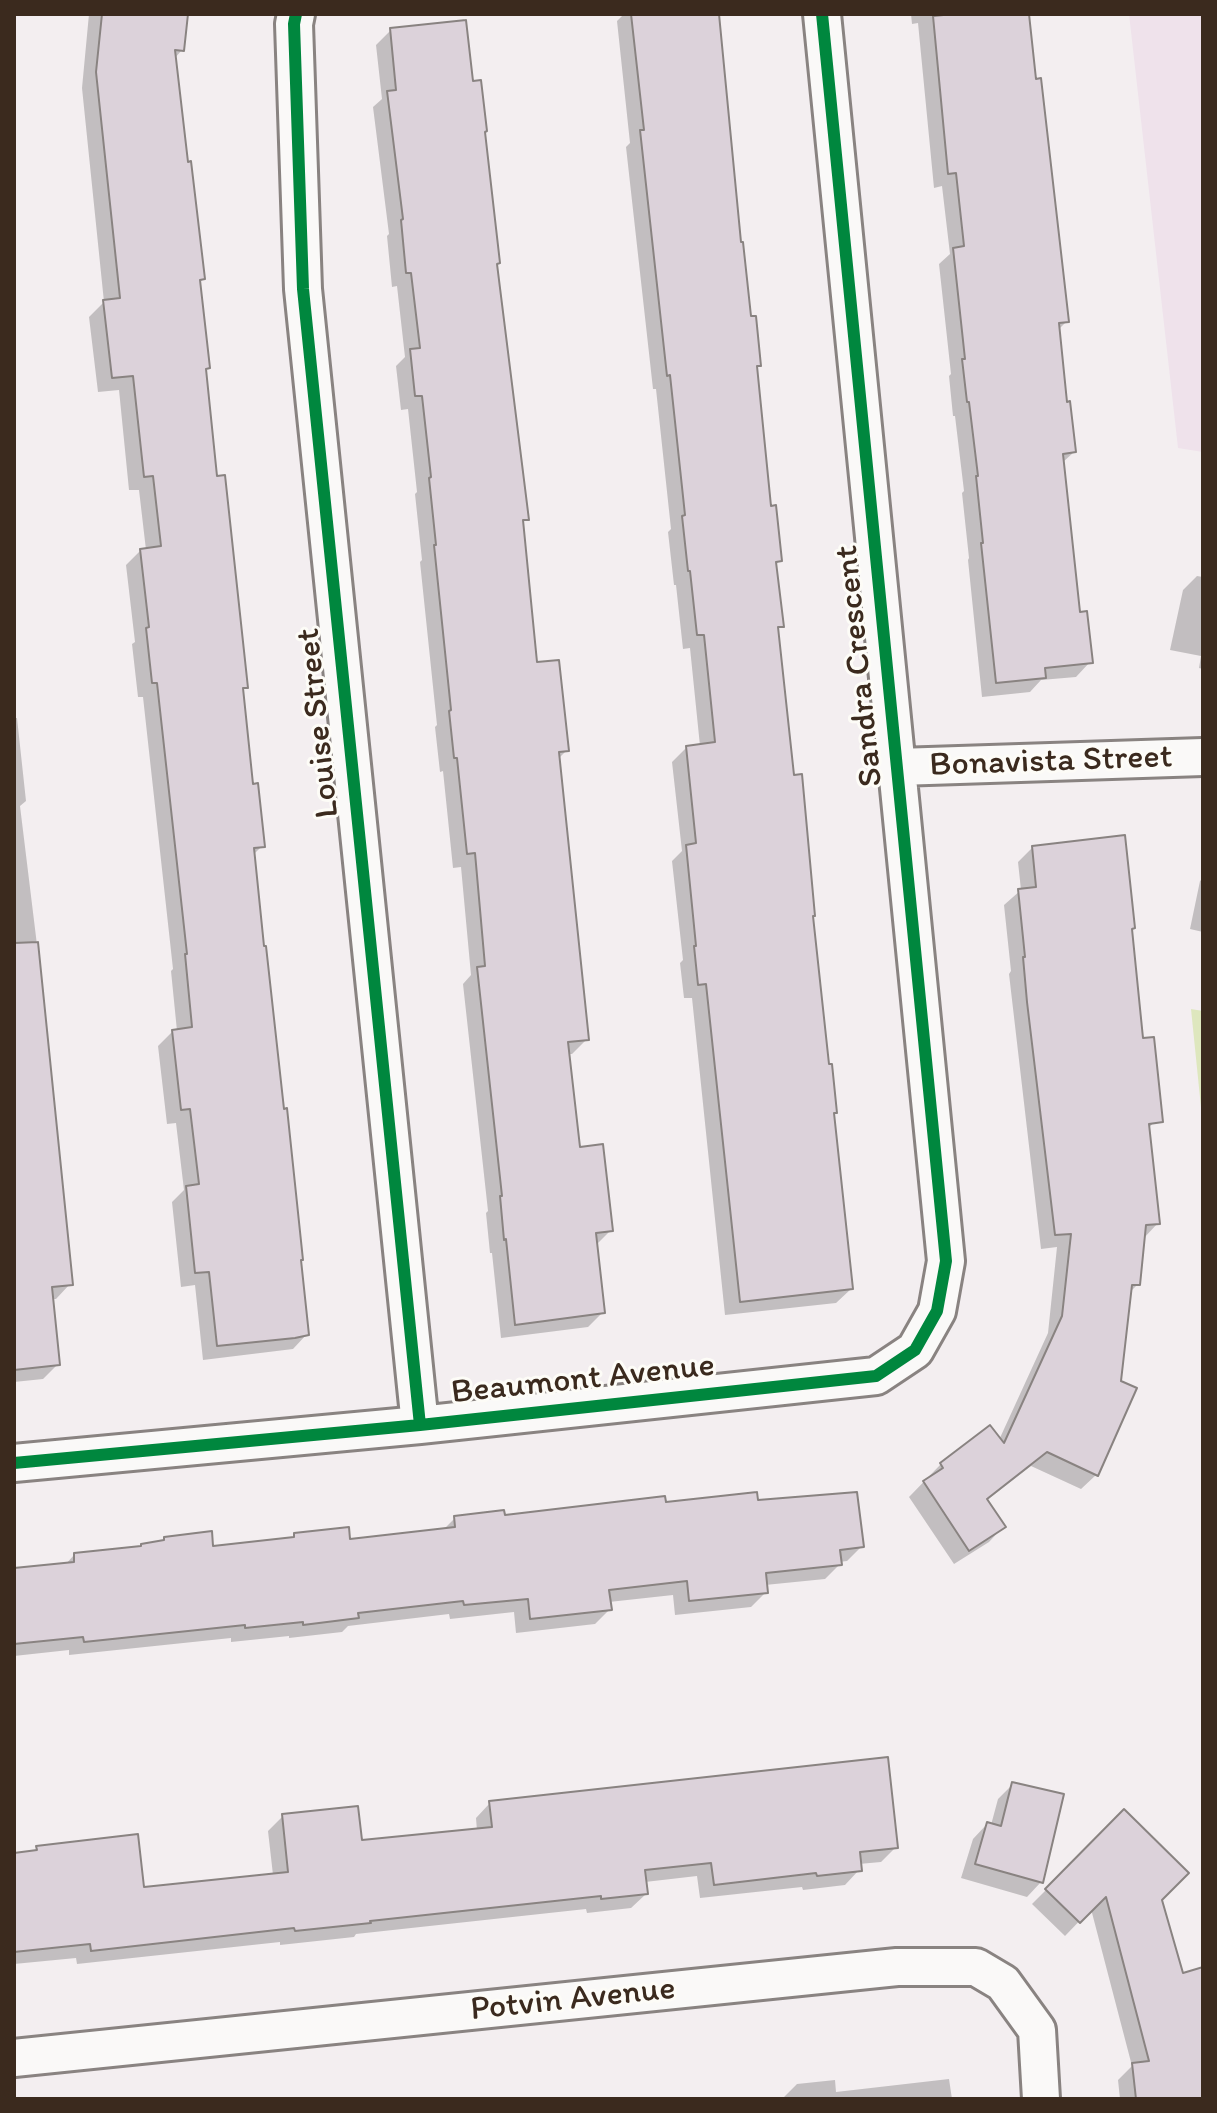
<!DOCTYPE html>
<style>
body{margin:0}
#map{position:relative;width:1217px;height:2113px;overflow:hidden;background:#f3eef0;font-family:Itim,sans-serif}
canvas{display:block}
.frame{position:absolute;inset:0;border:16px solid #3b2a1e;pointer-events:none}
</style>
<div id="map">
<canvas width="1217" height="2113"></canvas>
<div class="frame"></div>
</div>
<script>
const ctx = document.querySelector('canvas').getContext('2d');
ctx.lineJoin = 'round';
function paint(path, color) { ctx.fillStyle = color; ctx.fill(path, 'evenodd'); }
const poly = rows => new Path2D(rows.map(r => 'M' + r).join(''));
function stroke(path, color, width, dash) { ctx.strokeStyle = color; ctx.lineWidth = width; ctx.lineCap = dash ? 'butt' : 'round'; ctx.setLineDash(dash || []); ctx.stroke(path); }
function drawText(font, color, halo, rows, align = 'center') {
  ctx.font = font + ' Itim,sans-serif'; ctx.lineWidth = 6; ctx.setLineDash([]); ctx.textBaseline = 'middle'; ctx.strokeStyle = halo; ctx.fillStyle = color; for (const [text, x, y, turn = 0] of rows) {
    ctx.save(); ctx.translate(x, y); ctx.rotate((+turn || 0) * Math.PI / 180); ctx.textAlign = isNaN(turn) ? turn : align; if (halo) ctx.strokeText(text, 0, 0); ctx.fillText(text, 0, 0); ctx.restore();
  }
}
paint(poly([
 [1129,14,1203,14,1203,452,1178,448]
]), '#efe2eb');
paint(poly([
 [1191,1009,1203,1011,1203,1127]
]), '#dee7be');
paint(poly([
 [89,14,186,14,182,50,174,59,203,279,199,283,208,368,204,372,215,479,246,687,241,692,252,786,262,846,252,856,307,1334,293,1349,203,1360,195,1285,181,1287,172,1202,184,1190,176,1123,167,1124,158,1046,173,1031,177,1031,171,971,173,969,143,697,138,697,132,644,135,642,126,565,141,550,146,550,139,490,129,490,119,390,98,392,89,317,104,302,82,88],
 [624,14,717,14,725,113,750,318,759,365,756,369,769,508,780,560,775,566,781,626,776,631,835,1112,832,1115,851,1289,836,1303,725,1315,692,998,684,998,680,963,683,960,672,861,682,851,672,762,687,747,700,746,690,648,683,649,676,585,674,585,668,532,671,529,656,389,653,389,626,147,630,143,617,21],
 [911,14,1027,14,1067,321,1058,330,1065,404,1074,452,1062,463,1078,614,1090,662,1076,677,1041,680,1030,692,982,697,968,560,969,558,962,493,964,491,955,416,953,416,949,376,951,374,939,264,950,254,942,186,934,188,918,23,912,24],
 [391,30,471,83,483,133,495,266,526,519,522,524,535,664,567,750,558,759,587,1039,572,1054,568,1054,578,1149,611,1230,596,1245,602,1313,588,1327,501,1338,492,1253,490,1253,486,1213,488,1211,463,984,471,975,461,867,453,868,443,771,440,772,435,727,437,725,420,562,422,560,415,494,417,492,408,409,401,410,396,366,405,357,397,286,392,287,387,236,389,234,373,107,382,99,376,45],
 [1197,576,1203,577,1203,669,1199,668,1201,656,1170,650,1183,590],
 [14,718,17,718,26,801,20,806,43,994,70,1284,56,1299,51,1299,58,1364,43,1379,14,1382],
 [1033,847,1130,930,1142,1041,1154,1122,1148,1129,1158,1223,1143,1239,1138,1284,1129,1293,1096,1475,1081,1489,1031,1466,986,1501,1003,1527,989,1542,954,1564,909,1497,941,1464,999,1440,1048,1333,1057,1247,1041,1249,1014,1017,1009,974,1011,971,1004,905,1021,890,1018,862],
 [1203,878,1203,932,1190,929,1200,881],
 [756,1502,862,1546,847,1561,839,1562,840,1564,825,1579,765,1585,766,1592,751,1607,675,1615,673,1595,609,1602,610,1609,595,1624,516,1633,514,1612,450,1619,449,1614,348,1626,342,1632,289,1638,289,1636,231,1642,231,1638,69,1655,69,1650,14,1656,14,1570,65,1565,74,1555,139,1548,161,1543,165,1539,211,1548,291,1539,295,1535,349,1541,443,1530,455,1518,503,1517,664,1505],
 [1013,1784,1041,1882,1027,1897,961,1878,973,1839,987,1824,991,1825,998,1799],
 [490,1803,896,1847,881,1862,859,1864,859,1870,845,1885,803,1890,802,1887,700,1898,697,1876,645,1882,646,1894,631,1908,587,1913,586,1909,356,1934,354,1937,280,1945,280,1942,77,1964,76,1958,14,1964,14,1855,32,1853,37,1848,142,1889,273,1875,268,1831,283,1816,360,1843,477,1831,476,1818],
 [1124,1812,1159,1900,1181,1975,1203,1969,1203,2099,1120,2099,1118,2080,1132,2066,1091,1909,1065,1936,1032,1904],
 [949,2079,952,2099,782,2099,797,2084,835,2080,836,2092]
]), '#0003');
const building = poly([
 [102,14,188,14,184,51,175,50,188,162,191,161,205,279,200,280,210,368,206,369,217,476,225,475,248,688,243,688,253,784,258,783,265,847,254,848,264,946,266,946,284,1109,287,1108,303,1260,301,1260,309,1335,295,1338,217,1346,209,1272,195,1273,186,1186,199,1184,190,1109,181,1110,172,1030,192,1027,185,954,187,954,157,683,152,683,146,628,149,627,140,549,161,546,153,476,144,477,133,376,112,378,103,300,120,298,96,72,102,14],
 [631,14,719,14,741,242,743,242,751,316,756,316,761,366,757,366,771,506,776,505,782,561,776,562,784,627,778,627,794,775,802,774,815,916,813,916,829,1064,832,1064,837,1113,834,1113,853,1289,740,1302,706,984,698,985,694,946,696,946,686,845,696,843,686,746,715,742,704,635,697,635,690,571,688,571,682,516,685,515,670,375,667,376,640,130,644,130,631,14],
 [954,14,1029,14,1036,79,1041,78,1069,322,1059,323,1067,402,1070,401,1076,452,1063,454,1080,612,1087,611,1093,663,1045,668,1046,678,996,683,981,543,983,543,976,476,978,476,969,402,967,402,962,359,965,359,953,248,964,246,956,173,948,174,933,16,954,14],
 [466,20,473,81,481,80,487,131,485,132,500,263,497,264,529,520,523,520,537,662,559,660,569,751,559,752,589,1040,568,1042,580,1147,603,1144,613,1231,596,1233,605,1313,515,1325,506,1239,504,1240,500,1196,502,1196,477,967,485,966,475,853,467,854,457,758,454,758,449,711,451,710,434,545,436,545,429,478,431,477,422,396,415,396,410,349,420,348,411,273,406,273,401,220,403,219,387,91,396,90,390,28,466,20],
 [1125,835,1135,928,1132,929,1143,1038,1154,1037,1163,1122,1149,1124,1160,1224,1146,1225,1140,1285,1132,1285,1121,1381,1137,1388,1098,1476,1047,1452,987,1499,1006,1527,969,1551,923,1481,943,1468,940,1463,990,1425,1004,1443,1062,1316,1071,1234,1055,1235,1027,1002,1023,957,1025,957,1018,889,1036,887,1032,846,1125,835],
 [38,942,73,1285,52,1287,60,1365,14,1370,14,943,38,942],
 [757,1492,758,1500,857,1492,864,1547,840,1550,842,1565,766,1573,768,1593,689,1601,687,1581,609,1590,612,1610,530,1619,528,1599,464,1605,463,1601,358,1613,359,1618,303,1625,303,1622,245,1628,245,1625,84,1642,83,1637,14,1644,14,1568,74,1562,74,1553,141,1546,141,1544,164,1540,164,1537,212,1531,213,1546,294,1537,294,1533,349,1527,350,1539,455,1527,454,1516,504,1510,505,1515,665,1496,666,1502,757,1492],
 [888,1757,898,1848,860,1852,862,1871,817,1876,816,1873,714,1885,711,1863,645,1870,648,1894,601,1899,601,1896,370,1921,371,1923,295,1931,294,1928,91,1951,90,1944,14,1952,14,1853,37,1850,36,1846,138,1834,144,1887,288,1872,282,1814,358,1806,362,1840,492,1827,489,1801,888,1757],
 [1012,1782,1064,1794,1043,1883,975,1864,987,1822,1001,1826,1012,1782],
 [1124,1809,1189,1873,1162,1900,1183,1973,1203,1967,1203,2099,1136,2099,1132,2063,1149,2061,1106,1897,1080,1923,1045,1889,1124,1809]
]);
paint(building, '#dcd2da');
stroke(building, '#898381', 2);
const minor = poly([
 [296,14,294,24,303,289,420,1425],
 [898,767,1203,757],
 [14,1463,420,1425,876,1376,915,1350,937,1311,946,1261,822,14],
 [14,2058,897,1967,976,1967,1003,1983,1037,2030,1041,2099]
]);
stroke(minor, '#898381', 42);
stroke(minor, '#faf9f8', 36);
stroke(poly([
 [296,14,294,24,303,289,420,1425],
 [14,1463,420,1425,876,1376,915,1350,937,1311,946,1261,822,14]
]), '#00873e', 12);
drawText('34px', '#3b2a1e', '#fdfcf7', [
 ["Sandra Crescent",860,666,-96],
 ["Louise Street",319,723,-96],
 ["Bonavista Street",1051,762,-2],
 ["Beaumont Avenue",583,1380,-6],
 ["Potvin Avenue",573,2000,-6]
]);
</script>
